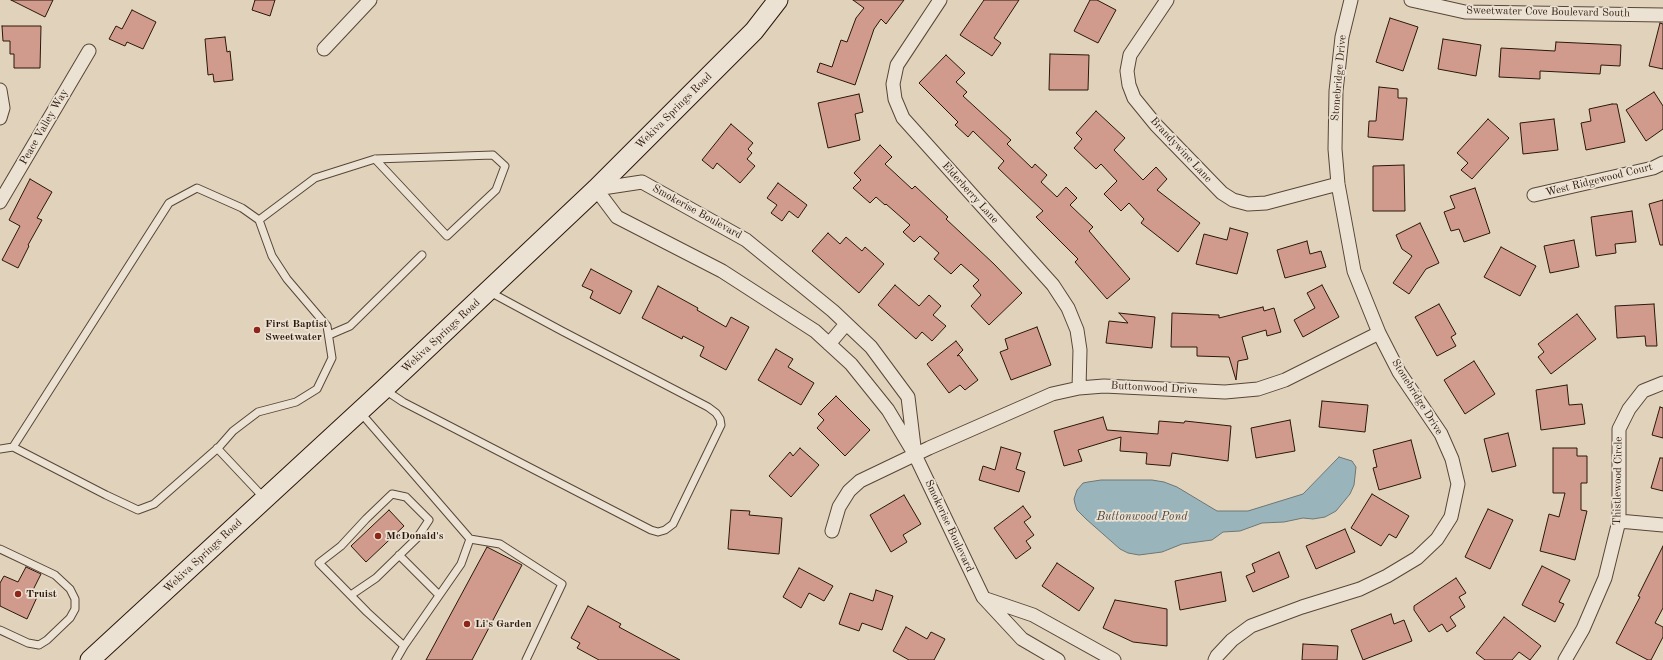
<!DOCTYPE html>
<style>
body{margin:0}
canvas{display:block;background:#e1d3bb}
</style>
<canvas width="1663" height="660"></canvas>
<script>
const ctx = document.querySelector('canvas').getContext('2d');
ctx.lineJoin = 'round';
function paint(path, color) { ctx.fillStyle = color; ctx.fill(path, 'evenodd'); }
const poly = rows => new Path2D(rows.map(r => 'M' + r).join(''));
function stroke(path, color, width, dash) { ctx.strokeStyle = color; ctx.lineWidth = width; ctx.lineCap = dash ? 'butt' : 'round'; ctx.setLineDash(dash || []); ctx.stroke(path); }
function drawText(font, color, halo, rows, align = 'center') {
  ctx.font = font + ' "Old Standard TT",serif'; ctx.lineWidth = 3.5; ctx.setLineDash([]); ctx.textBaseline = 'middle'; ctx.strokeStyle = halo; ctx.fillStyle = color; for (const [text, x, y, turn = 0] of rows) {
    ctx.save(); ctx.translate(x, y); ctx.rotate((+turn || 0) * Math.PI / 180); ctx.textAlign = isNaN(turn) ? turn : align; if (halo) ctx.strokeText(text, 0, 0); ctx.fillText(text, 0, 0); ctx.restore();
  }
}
const water = poly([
 [1339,457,1352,461,1356,467,1354,485,1350,494,1336,511,1325,517,1313,519,1303,518,1284,522,1262,523,1240,531,1223,532,1212,540,1182,544,1162,552,1139,555,1128,553,1120,549,1086,519,1077,510,1075,504,1074,499,1077,490,1083,483,1088,482,1101,480,1152,480,1164,482,1177,487,1217,511,1248,511,1303,494,1339,457]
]);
paint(water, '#99b5bb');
stroke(water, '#6d7674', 1);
const building = poly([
 [11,0,53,0,45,17,11,0],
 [255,0,275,0,270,16,252,10,255,0],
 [853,0,904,0,886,24,881,19,874,29,855,85,817,72,820,63,832,67,841,40,847,42,856,18,864,8,853,0],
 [984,0,1019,0,994,38,1001,43,992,56,960,35,984,0],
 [1090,0,1097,0,1116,10,1098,43,1074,31,1090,0],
 [132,10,156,22,143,49,127,42,125,46,109,39,116,26,122,29,132,10],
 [1390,18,1418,27,1403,71,1376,62,1390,18],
 [1660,23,1663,24,1663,69,1649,66,1660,23],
 [2,26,41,26,40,68,14,68,14,54,10,54,10,41,3,41,2,26],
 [225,37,227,52,230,51,233,80,214,82,213,74,208,75,205,39,225,37],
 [1443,39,1481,45,1476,76,1438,69,1443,39],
 [1556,42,1621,45,1620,66,1601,65,1600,74,1540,71,1540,79,1499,77,1501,48,1555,51,1556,42],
 [1050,54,1089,55,1088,90,1049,90,1050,54],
 [946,55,965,73,956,82,967,92,963,96,1011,140,1007,144,1032,168,1035,164,1047,175,1041,182,1057,197,1066,187,1077,198,1070,205,1093,227,1089,231,1130,279,1107,299,1075,262,1078,259,1036,217,1043,211,998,168,1004,161,973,131,968,137,955,125,958,122,919,83,946,55],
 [1379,87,1398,89,1398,98,1407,98,1403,140,1368,137,1369,121,1376,121,1379,87],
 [1654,92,1663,106,1663,129,1646,141,1626,110,1654,92],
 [859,94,863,112,855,114,860,140,828,148,818,103,859,94],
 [1612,104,1617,104,1625,142,1586,150,1581,123,1591,121,1589,109,1612,104],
 [1096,111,1125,138,1114,150,1143,180,1156,167,1167,179,1157,190,1200,223,1178,252,1141,223,1144,219,1129,203,1121,211,1104,194,1117,181,1101,164,1096,169,1074,148,1082,139,1076,133,1096,111],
 [1488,119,1509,138,1472,179,1461,170,1468,163,1457,153,1488,119],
 [1554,119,1558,150,1523,154,1520,123,1554,119],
 [731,124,753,143,748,149,752,153,747,159,755,166,740,183,717,163,713,169,702,160,731,124],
 [880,145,892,157,885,164,912,189,915,186,948,217,946,219,994,264,1022,293,989,325,971,306,981,295,973,286,979,280,961,264,951,274,934,259,939,253,920,236,914,242,903,232,910,225,886,204,885,205,876,197,870,203,853,188,861,180,854,173,880,145],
 [1404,165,1405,211,1373,211,1373,166,1404,165],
 [30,179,52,192,37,218,42,220,28,245,29,246,18,268,2,260,20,226,9,220,30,179],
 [778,183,807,205,798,218,789,211,782,221,771,213,777,205,767,198,778,183],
 [1475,188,1490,233,1464,242,1459,229,1451,231,1444,212,1455,208,1450,196,1475,188],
 [1663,200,1663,245,1660,245,1649,204,1663,200],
 [1632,211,1636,242,1615,244,1616,253,1596,256,1591,217,1632,211],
 [1420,223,1439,263,1426,269,1409,294,1393,283,1412,256,1402,249,1396,235,1420,223],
 [1230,228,1248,233,1237,274,1196,264,1204,234,1227,240,1230,228],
 [828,233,840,244,846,237,862,251,865,247,884,264,859,293,812,251,828,233],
 [1574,240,1579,267,1550,273,1544,246,1574,240],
 [1307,241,1310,254,1321,251,1326,267,1285,278,1277,250,1307,241],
 [1501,247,1536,266,1520,296,1484,277,1501,247],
 [591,269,632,291,620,314,590,298,593,291,582,286,591,269],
 [895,285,919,306,929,295,941,306,933,315,946,326,932,341,922,332,916,339,878,305,895,285],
 [1322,285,1339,317,1303,337,1294,320,1315,308,1307,293,1322,285],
 [658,286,698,308,697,310,726,327,731,317,749,327,726,370,700,356,704,347,683,336,682,339,642,318,658,286],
 [1439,304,1456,334,1451,337,1456,346,1437,356,1415,317,1439,304],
 [1654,304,1657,346,1646,346,1645,336,1617,338,1615,306,1654,304],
 [1263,307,1264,311,1274,308,1281,332,1267,336,1266,330,1242,337,1248,359,1238,361,1236,380,1229,357,1197,356,1197,347,1171,347,1172,313,1219,315,1219,318,1263,307],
 [1119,313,1155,317,1152,348,1106,343,1109,321,1128,323,1119,313],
 [1577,314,1596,339,1551,374,1538,357,1544,352,1538,344,1577,314],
 [1037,327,1051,365,1011,380,1000,352,1008,349,1005,339,1037,327],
 [956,341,963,350,957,356,959,355,978,380,965,390,960,385,949,393,927,364,956,341],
 [776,349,793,359,788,367,814,383,801,405,758,380,776,349],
 [1474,361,1495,394,1465,414,1444,380,1474,361],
 [1567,385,1569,405,1582,404,1585,424,1541,430,1536,390,1567,385],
 [836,396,870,430,845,456,817,428,824,420,818,414,836,396],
 [1322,401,1368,405,1365,432,1319,427,1322,401],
 [1660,407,1663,408,1663,438,1652,435,1660,407],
 [1103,417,1107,430,1158,434,1159,421,1184,423,1185,421,1231,426,1228,461,1172,453,1170,466,1146,464,1147,453,1120,451,1121,437,1078,450,1082,461,1064,466,1054,431,1103,417],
 [1290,420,1295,451,1256,458,1251,428,1290,420],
 [1508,433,1516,466,1492,472,1484,439,1508,433],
 [1411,440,1421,478,1379,490,1373,468,1377,467,1373,450,1411,440],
 [1001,447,1021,453,1016,469,1025,472,1019,492,979,480,983,466,995,470,1001,447],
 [800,448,819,465,791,497,769,476,790,452,793,456,800,448],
 [1553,448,1577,448,1577,456,1587,456,1587,483,1581,483,1581,510,1587,511,1575,560,1540,551,1549,514,1559,517,1565,493,1553,493,1553,448],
 [1660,458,1663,458,1663,491,1651,488,1660,458],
 [1372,494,1409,516,1396,538,1389,534,1381,546,1351,528,1372,494],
 [904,495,921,524,903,535,907,542,891,552,870,515,904,495],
 [1023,506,1031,517,1024,522,1034,535,1026,541,1031,548,1016,559,994,528,1023,506],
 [1488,509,1513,520,1490,569,1465,557,1488,509],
 [389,510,404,526,366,562,351,546,389,510],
 [731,510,750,511,749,515,782,518,779,554,728,549,731,510],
 [1345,529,1355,552,1316,569,1306,546,1345,529],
 [1663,546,1663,608,1655,623,1663,627,1663,637,1651,660,1648,660,1616,643,1640,597,1638,596,1663,546],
 [487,547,522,565,472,660,426,660,487,547],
 [1279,552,1289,577,1253,592,1246,576,1255,572,1252,564,1279,552],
 [1057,563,1094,588,1079,611,1042,586,1057,563],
 [1542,566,1570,580,1559,602,1564,604,1555,622,1522,605,1542,566],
 [26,567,41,574,32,592,38,595,27,619,0,606,0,583,4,576,18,582,26,567],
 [799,568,833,586,824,601,809,593,801,608,783,597,799,568],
 [1221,572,1226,601,1180,610,1175,581,1221,572],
 [1456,578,1466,593,1459,597,1465,607,1450,617,1456,626,1447,632,1442,624,1429,632,1414,610,1414,606,1456,578],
 [876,590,893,596,882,630,862,623,859,631,839,624,850,593,873,601,876,590],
 [1115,600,1167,609,1167,646,1133,642,1103,628,1115,600],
 [588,606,621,624,619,627,680,660,599,660,577,648,580,643,571,638,588,606],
 [1391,614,1394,624,1404,620,1412,641,1363,660,1351,630,1391,614],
 [1504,617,1541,646,1530,660,1519,652,1512,660,1485,660,1476,653,1504,617],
 [906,627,927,639,931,632,945,639,934,660,909,660,893,651,906,627],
 [1303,644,1338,646,1337,660,1302,660,1303,644]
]);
paint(building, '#d09b8c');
stroke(building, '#2b170a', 1);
const service = poly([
 [329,335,350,326,422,255],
 [385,390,403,402,651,530,658,532,665,530,673,524,721,425,720,419,716,413,708,407,562,331,488,291],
 [360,412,470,539,461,564,404,646],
 [13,447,106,495,138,510,154,504,219,447,233,431,258,412,296,402,317,389,332,358,327,326,287,279,272,256,259,220],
 [217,448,265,499],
 [0,449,13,447,169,203,197,188,242,208,259,220,315,178,375,159,493,155,505,166,496,190,447,236,375,159],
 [470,539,500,544,562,584,526,660],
 [0,549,55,575,70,589,75,599,75,609,70,618,47,640,39,645,28,643,0,630],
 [399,555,439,595],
 [351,595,376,578,417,538,429,520,406,497,392,494,366,519,341,546,319,563,367,612,404,646,396,660]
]);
const minor = poly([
 [940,0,897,65,893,84,895,99,903,118,1053,285,1068,308,1077,330,1080,350,1079,388],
 [1167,0,1130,55,1127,71,1129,85,1134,98,1156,125,1222,193,1233,200,1248,204,1266,203,1338,184],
 [1411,0,1465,12,1663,15],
 [324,49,370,0],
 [0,90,3,108,0,118],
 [1534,195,1653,168,1663,163],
 [0,202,89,51],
 [829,344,846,324],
 [915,455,908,397,871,347,833,311,746,240,642,182,596,189,617,217,722,271,815,331,851,364,888,410,915,455,983,597,1022,639,1058,660],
 [1619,521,1663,525],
 [832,531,839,507,849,491,860,481,929,448,1052,394,1079,388,1104,386,1225,392,1258,389,1285,380,1379,333],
 [986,599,1033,615,1114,660],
 [1215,660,1217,656,1232,640,1251,626,1302,607,1360,589,1387,576,1417,558,1437,539,1451,517,1458,484,1452,459,1441,434,1399,372,1379,333,1354,271,1338,184,1335,149,1336,91,1342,37,1351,0],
 [1565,660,1583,629,1605,578,1619,521,1619,429,1629,409,1643,391,1663,383]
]);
const secondary = poly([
 [90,660,384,389,596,189,754,31,778,0]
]);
stroke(service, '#584636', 9);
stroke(minor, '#584636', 15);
stroke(secondary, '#2b170a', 21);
stroke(service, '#ece2d3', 7);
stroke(minor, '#ece2d3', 13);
stroke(secondary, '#ece2d3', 19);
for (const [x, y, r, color] of [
 [257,330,4,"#8f2418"],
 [378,536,4,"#8f2418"],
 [18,594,4,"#8f2418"],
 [467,624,4,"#8f2418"]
]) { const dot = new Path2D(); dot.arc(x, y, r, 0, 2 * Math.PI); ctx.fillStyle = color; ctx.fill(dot); stroke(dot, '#ece2d3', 1.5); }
drawText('11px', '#2b170a', '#ece2d3', [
 ["Sweetwater Cove Boulevard South",1548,12,1],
 ["Stonebridge Drive",1339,78,-85],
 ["Wekiva Springs Road",674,111,-45],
 ["Peace Valley Way",44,127,-60],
 ["Brandywine Lane",1181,150,47],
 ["West Ridgewood Court",1599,180,-14],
 ["Elderberry Lane",970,193,48],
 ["Smokerise Boulevard",697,212,29],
 ["Wekiva Springs Road",441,336,-43],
 ["Buttonwood Drive",1154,388,3],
 ["Stonebridge Drive",1417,397,58],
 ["Thistlewood Circle",1618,481,-89],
 ["Smokerise Boulevard",949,526,65],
 ["Wekiva Springs Road",203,556,-43]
]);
drawText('bold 11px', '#2b170a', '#ece2d3', [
 ["First Baptist",265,324],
 ["Sweetwater",265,337],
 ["McDonald's",386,536],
 ["Truist",26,594],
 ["Li's Garden",475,624]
], 'left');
drawText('italic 12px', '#4c463f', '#ece2d3', [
 ["Buttonwood Pond",1142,517]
]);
</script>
